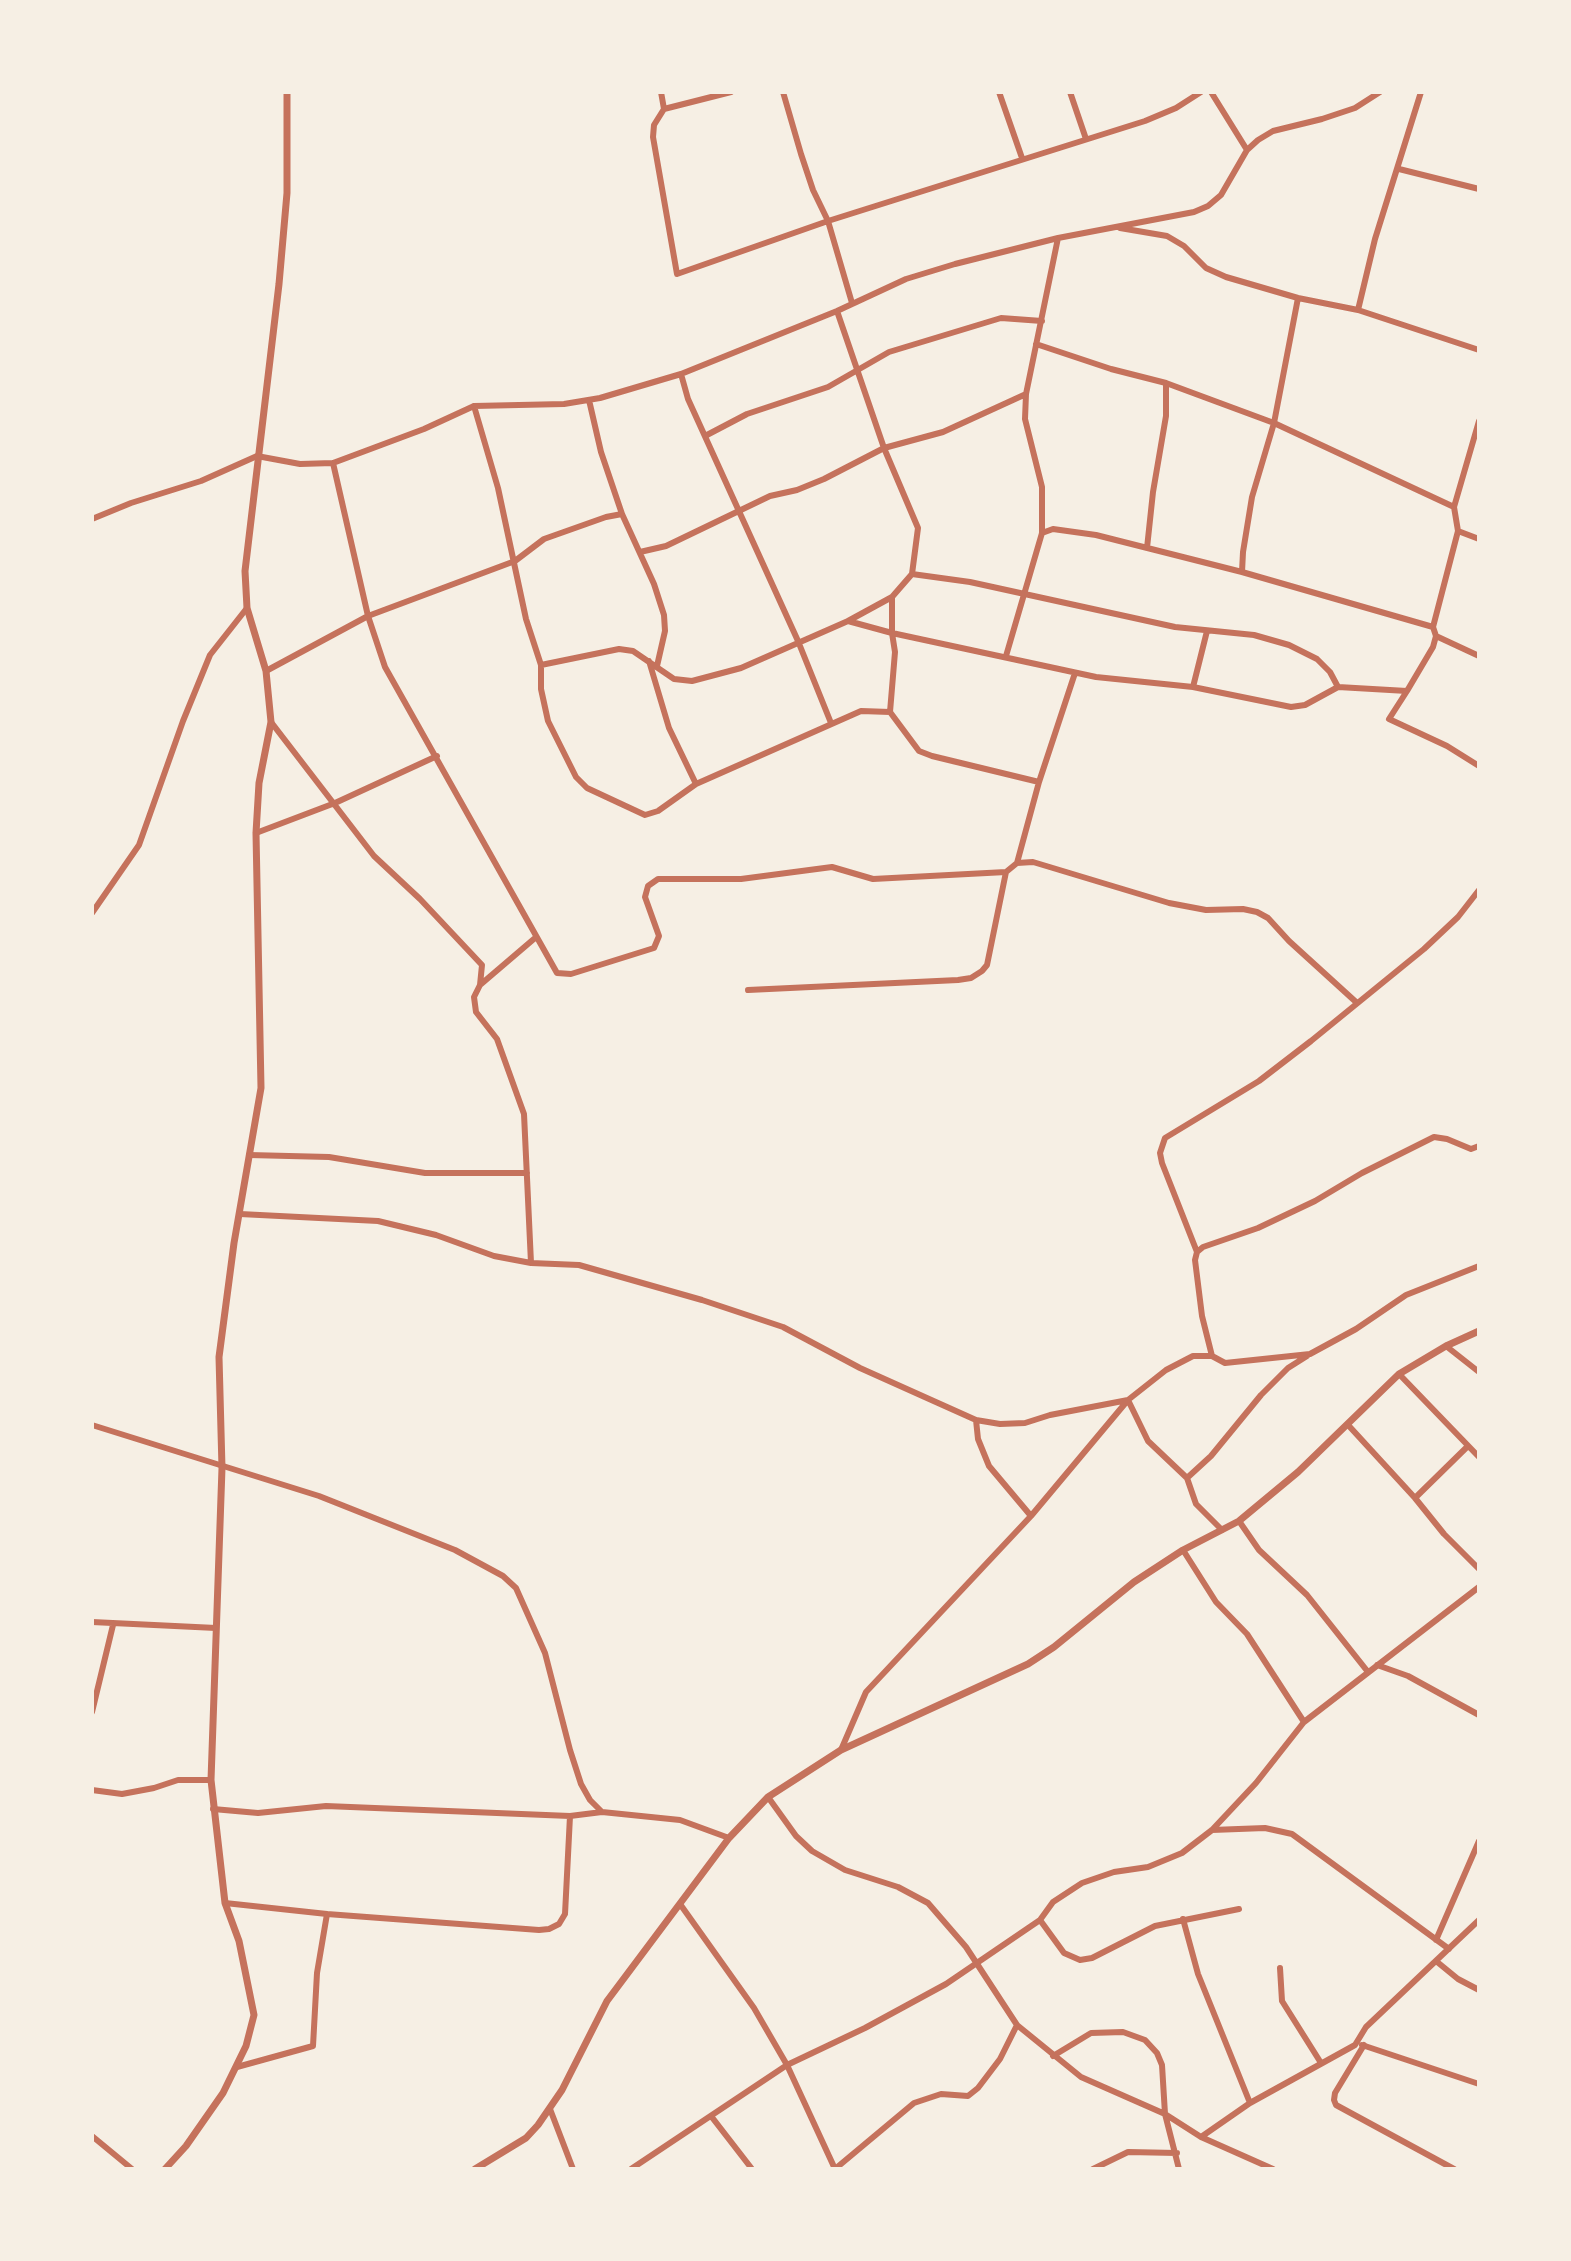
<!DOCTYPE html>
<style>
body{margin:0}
#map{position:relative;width:1571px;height:2261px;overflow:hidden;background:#f6efe4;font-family:"Source Sans 3",sans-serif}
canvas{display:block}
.frame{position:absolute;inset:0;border:94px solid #f6efe4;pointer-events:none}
</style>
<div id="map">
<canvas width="1571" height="2261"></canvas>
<div class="frame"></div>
</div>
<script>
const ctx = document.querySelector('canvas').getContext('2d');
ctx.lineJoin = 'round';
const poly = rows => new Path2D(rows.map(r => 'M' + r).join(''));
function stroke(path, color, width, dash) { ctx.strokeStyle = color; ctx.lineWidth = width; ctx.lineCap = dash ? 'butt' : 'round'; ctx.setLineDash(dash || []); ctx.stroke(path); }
stroke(poly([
 [661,92,664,109,654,125,653,137,677,274,828,221,1145,121,1176,108,1201,92],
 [783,92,801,154,813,190,828,221,852,303],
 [999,92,1022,158],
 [1070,92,1086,139],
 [1211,92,1247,150],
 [664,109,731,92],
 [1399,169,1479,189],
 [1120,228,1167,236,1184,246,1206,268,1226,277,1298,298,1358,310,1479,350],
 [1358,310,1375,239,1421,92],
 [837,311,884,448,918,528,912,574,892,597,892,633,895,652,890,712],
 [1036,344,1111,369,1166,383,1274,423,1454,507],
 [681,374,688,399,798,641,831,723],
 [589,400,601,452,622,514,654,584,664,615,665,631,657,666],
 [474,406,498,488,526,619,541,665,541,689,548,721,576,777,587,788,645,815,658,811,696,784,861,711,890,712,919,751,932,756,1039,782],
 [1479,421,1454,507,1458,531,1433,627,1436,636,1479,656],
 [705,436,747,414,828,387,889,352,1001,318,1042,321],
 [333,463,368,616,385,667,557,973,571,974,654,948,659,936,645,897,648,886,658,879,741,879,832,867,873,879,1006,872],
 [92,519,131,503,201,481,257,456,300,464,333,463,424,429,474,406,564,404,600,398,681,374,837,311,906,279,955,264,1058,238,1194,212,1208,206,1221,195,1247,150,1258,140,1273,131,1322,119,1355,108,1380,92],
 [1458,531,1479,539],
 [1042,533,1053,529,1096,535,1242,572,1433,627],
 [1147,548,1153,492,1166,416,1166,383],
 [640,552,666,546,770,496,797,490,824,479,884,448,943,432,1026,394],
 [1242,572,1243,552,1252,497,1274,423,1298,298],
 [912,574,970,582,1175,627,1254,635,1289,645,1317,659,1330,672,1338,687],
 [848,621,892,597],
 [1006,656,1042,533,1042,487,1025,419,1026,394,1058,238],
 [649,661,669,728,696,784],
 [541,665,619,649,633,651,674,679,692,681,741,668,848,621,892,633,1096,677,1193,687,1291,707,1305,705,1338,687,1407,691,1433,647,1436,636],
 [266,671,368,616,515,561,544,539,606,517,622,514],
 [1193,687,1207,631],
 [1407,691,1389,719,1447,746,1479,766],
 [271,722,374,856,420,899,482,965,480,985,474,997,476,1012,497,1039,524,1114,531,1263],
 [256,833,335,803,437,756],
 [1017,863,1033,862,1169,903,1206,910,1243,909,1257,912,1268,918,1289,941,1356,1002],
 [92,913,139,845,183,721,210,655,247,608],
 [480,985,535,938],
 [748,990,958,980,971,978,982,971,987,965,1006,872,1017,863,1039,782,1075,673],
 [1479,1146,1471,1149,1447,1139,1434,1137,1362,1173,1315,1201,1258,1228,1203,1247,1197,1252,1195,1260,1202,1316,1212,1356,1225,1363,1310,1354,1356,1329,1406,1295,1479,1266],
 [249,1155,329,1157,425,1173,527,1173],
 [240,1214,378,1221,436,1235,494,1256,531,1263,579,1265,702,1300,783,1327,860,1368,976,1420,1000,1424,1025,1423,1050,1415,1128,1400],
 [1197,1252,1162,1163,1160,1153,1165,1138,1259,1081,1311,1041,1424,949,1458,917,1479,890],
 [1446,1346,1479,1372],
 [1399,1374,1479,1457],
 [1128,1400,1148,1441,1187,1478,1196,1504,1222,1530],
 [976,1420,978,1439,989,1466,1031,1516],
 [92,1425,319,1496,455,1550,503,1576,516,1588,545,1653,570,1750,581,1784,590,1800,602,1812,680,1820,729,1838],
 [1349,1426,1415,1498,1444,1534,1479,1569],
 [1187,1478,1211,1456,1261,1395,1288,1368,1307,1356],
 [1415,1498,1468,1446],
 [1239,1521,1259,1550,1307,1595,1368,1672],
 [1183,1550,1216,1602,1247,1634,1304,1722],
 [92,1622,216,1628],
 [1377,1665,1408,1676,1479,1715],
 [92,1712,113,1625],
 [841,1750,866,1692,1031,1516,1128,1400,1166,1370,1193,1356,1212,1356],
 [92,1790,122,1794,154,1788,178,1780,211,1780],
 [768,1797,796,1836,812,1851,845,1870,898,1887,928,1903,966,1947,1017,2025,1081,2077,1165,2114,1201,2137,1273,2169],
 [213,1809,258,1813,326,1806,570,1816,602,1812],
 [1212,1830,1265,1828,1292,1834,1449,1949],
 [225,1903,327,1914,539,1930,549,1929,559,1924,565,1914,570,1816],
 [680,1904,754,2008,787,2065,835,2169],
 [1183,1919,1198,1974,1250,2103],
 [1040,1920,1064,1953,1080,1960,1092,1958,1155,1926,1239,1909],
 [1436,1940,1479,1841],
 [1436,1961,1458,1979,1479,1990],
 [1280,1968,1282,2001,1321,2063],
 [1362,2045,1479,2084],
 [1364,2045,1335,2093,1334,2100,1336,2105,1454,2169],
 [1053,2056,1091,2033,1123,2032,1145,2040,1157,2053,1162,2065,1165,2114,1179,2169],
 [237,2067,313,2046,317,1973,327,1914],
 [550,2109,573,2169],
 [711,2116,752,2169],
 [92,2136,132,2169],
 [1201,2137,1250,2103,1355,2045,1366,2027,1479,1920],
 [631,2169,787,2065,865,2028,946,1984,1040,1920,1053,1902,1082,1883,1114,1872,1148,1867,1182,1853,1212,1830,1256,1783,1304,1722,1479,1587],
 [835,2169,914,2103,941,2094,968,2096,978,2088,1000,2059,1017,2025],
 [1093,2169,1128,2152,1177,2153]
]), '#c5725c', 6);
stroke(poly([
 [165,2169,186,2146,223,2093,246,2046,254,2015,239,1941,225,1903,211,1780,222,1468,219,1357,234,1243,261,1088,256,833,259,783,271,722,266,671,247,608,245,571,279,284,287,193,287,92],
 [475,2169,526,2138,538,2125,562,2090,607,2001,729,1838,768,1797,841,1750,1028,1664,1054,1647,1134,1582,1183,1550,1239,1521,1298,1472,1399,1374,1446,1346,1479,1331]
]), '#c5725c', 7);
</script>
